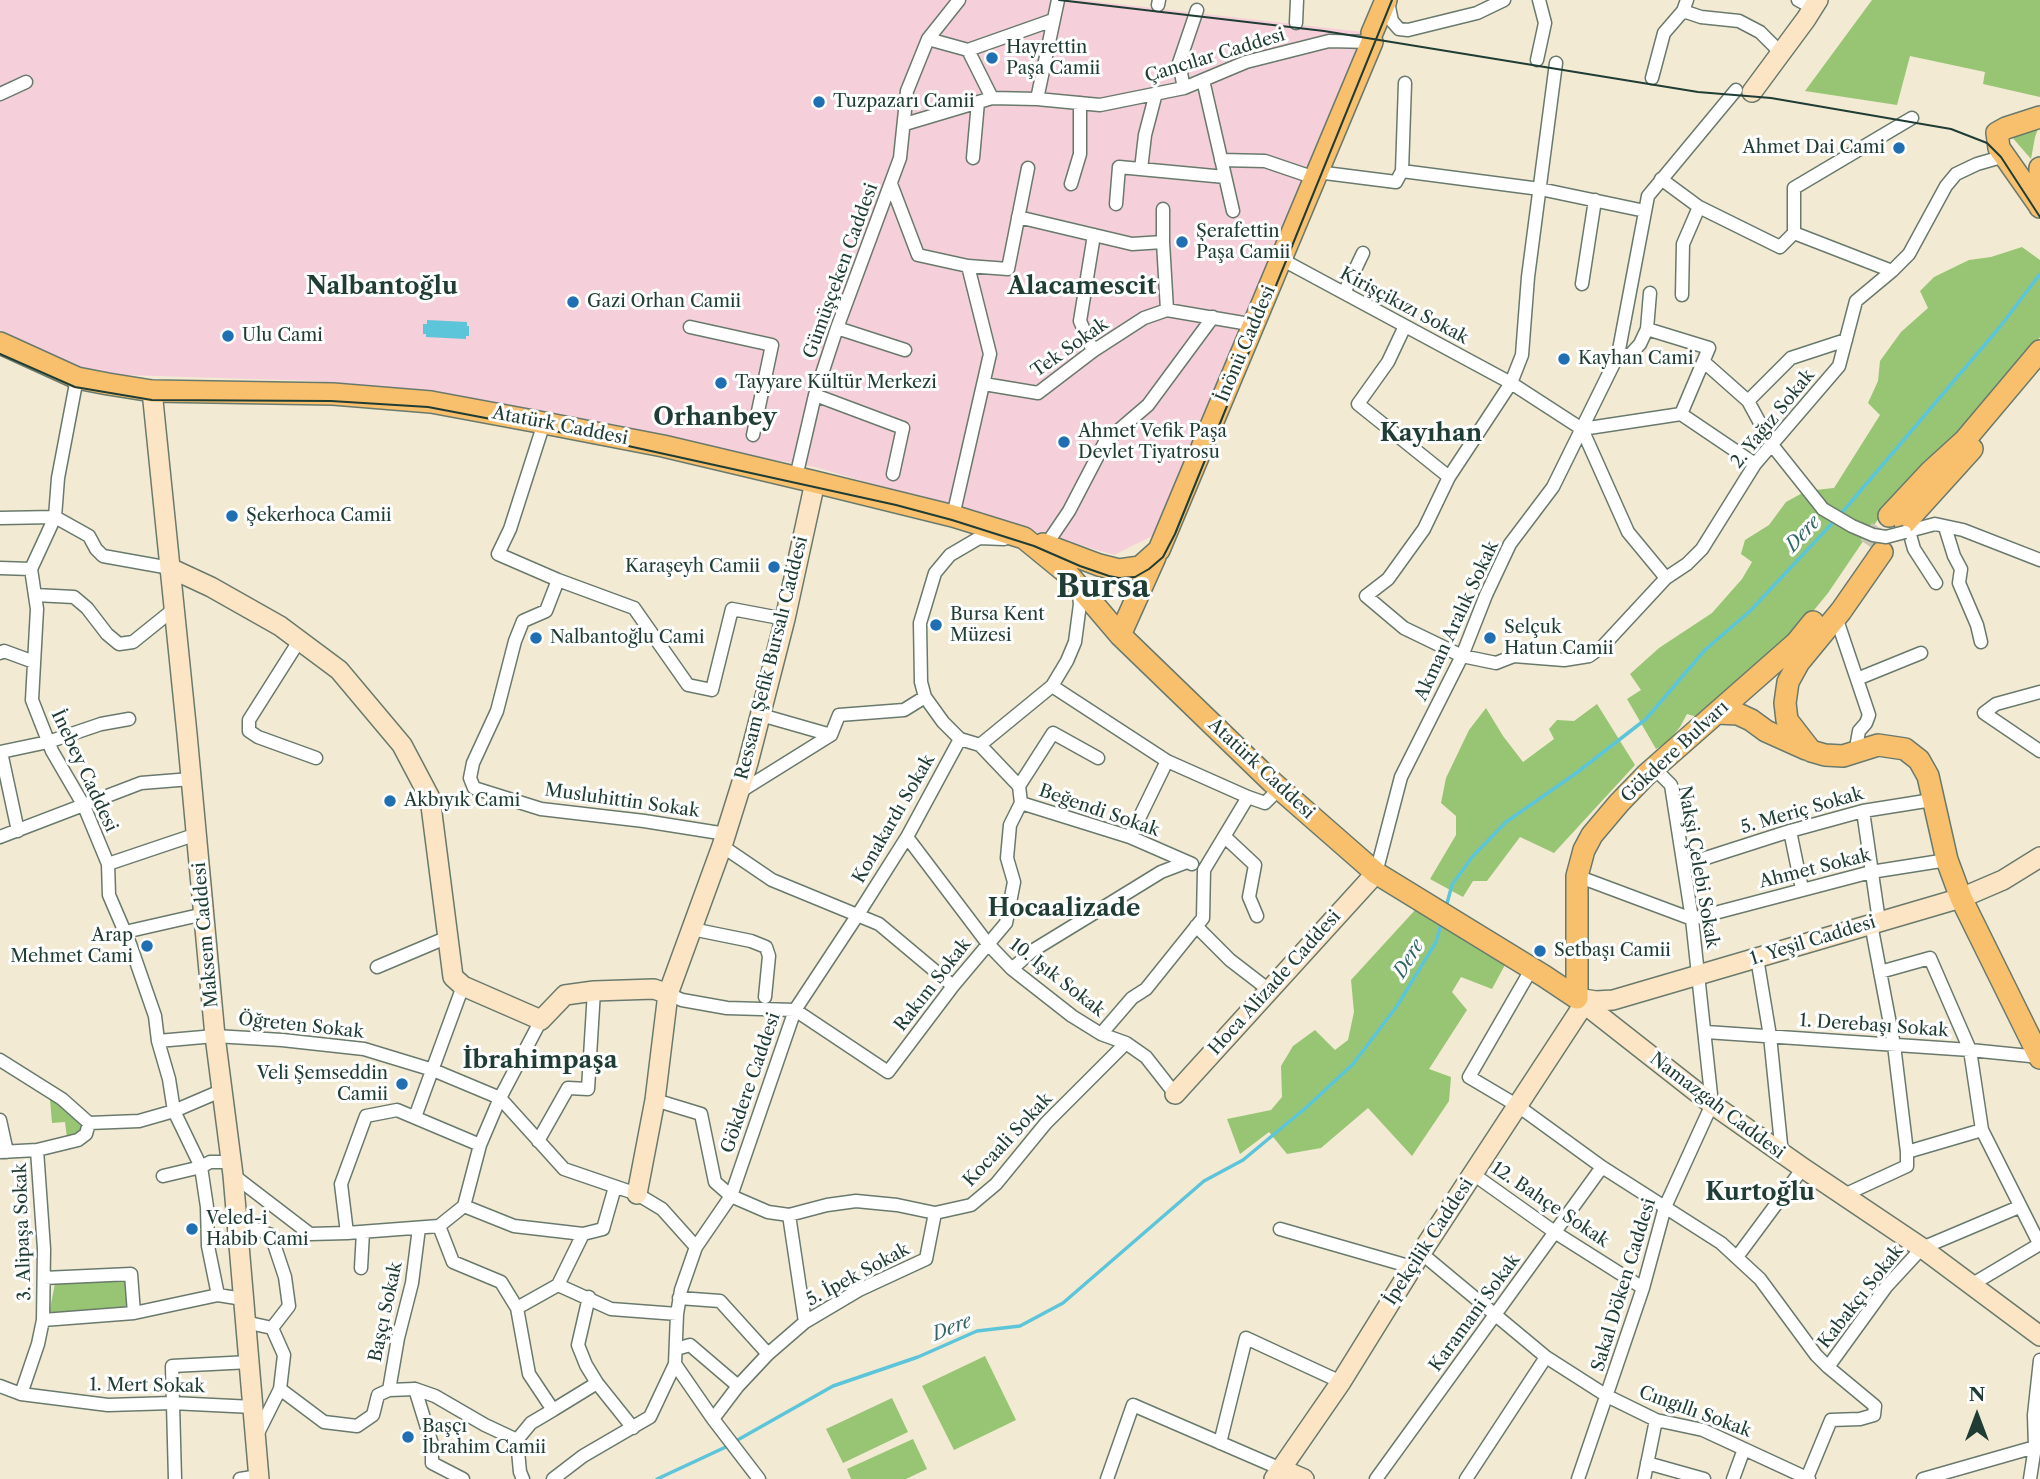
<!DOCTYPE html>
<meta charset="utf-8">
<style>
body{margin:0}
#map{position:relative;width:2040px;height:1479px;overflow:hidden;background:#f3ead4;font-family:"Libre Caslon Text",serif}
canvas{display:block}
.north{position:absolute;left:1942px;top:1381px;width:70px;height:70px;-webkit-text-stroke:5px #fff;paint-order:stroke;rotate:0deg;font-size:19px;font-weight:700;line-height:28px;text-align:center;color:#1f3d34}
.north::after{content:'';display:block;margin:auto;width:24px;height:32px;background:#1f3d34;clip-path:polygon(50% 0,100% 100%,50% 72%,0 100%)}
</style>
<div id="map">
<canvas width="2040" height="1479"></canvas>
<div class="north">N</div>
</div>
<script>
const ctx = document.querySelector('canvas').getContext('2d');
ctx.lineJoin = 'round';
function paint(path, color) { ctx.fillStyle = color; ctx.fill(path, 'evenodd'); }
const poly = rows => new Path2D(rows.map(r => 'M' + r).join(''));
function stroke(path, color, width, dash) { ctx.strokeStyle = color; ctx.lineWidth = width; ctx.lineCap = dash ? 'butt' : 'round'; ctx.setLineDash(dash || []); ctx.stroke(path); }
function drawText(font, color, halo, rows, align = 'center') {
  ctx.font = font + ' "Libre Caslon Text",serif'; ctx.lineWidth = 6; ctx.setLineDash([]); ctx.textBaseline = 'middle'; ctx.strokeStyle = halo; ctx.fillStyle = color; for (const [text, x, y, turn = 0] of rows) {
    ctx.save(); ctx.translate(x, y); ctx.rotate((+turn || 0) * Math.PI / 180); ctx.textAlign = isNaN(turn) ? turn : align; if (halo) ctx.strokeText(text, 0, 0); ctx.fillText(text, 0, 0); ctx.restore();
  }
}
paint(poly([
 [0,0,1082,0,1372,33,1201,429,1152,536,1114,555,815,467,316,381,92,374,0,330]
]), '#f5cfd9');
paint(poly([
 [1872,0,2040,0,2040,97,1983,84,1985,72,1910,56,1897,105,1805,91],
 [2039,126,2035,137,2031,159,2011,136],
 [2022,247,2040,260,2040,337,2000,392,1889,503,1828,593,1797,631,1697,717,1687,714,1680,727,1668,742,1656,749,1627,699,1641,690,1630,674,1659,648,1712,613,1742,579,1752,562,1741,554,1745,540,1769,525,1786,502,1806,491,1834,488,1880,415,1868,403,1878,381,1880,361,1901,332,1928,308,1920,291,1934,277,1969,260,1991,257],
 [1597,704,1635,765,1554,853,1520,837,1487,881,1473,881,1463,897,1430,879,1456,835,1456,816,1441,803,1446,778,1469,730,1486,708,1503,736,1523,762,1554,739,1549,729,1557,720,1574,721],
 [1416,909,1506,963,1492,989,1461,977,1452,992,1467,1010,1429,1069,1451,1077,1449,1101,1412,1156,1368,1108,1321,1148,1287,1154,1269,1132,1240,1154,1227,1119,1271,1110,1282,1097,1281,1066,1293,1046,1315,1030,1335,1050,1348,1040,1354,1012,1351,980],
 [49,1088,82,1122,80,1130,75,1135,67,1138,65,1122,52,1123],
 [127,1278,128,1310,49,1314,55,1283],
 [985,1356,1016,1420,954,1450,922,1386],
 [892,1398,908,1432,843,1463,826,1429],
 [913,1439,927,1469,906,1479,851,1479,847,1469]
]), '#97c573');
paint(poly([
 [427,320,467,322,467,326,469,326,469,336,466,336,466,339,426,337,426,334,423,334,423,324,427,324]
]), '#5dc5d9');
stroke(poly([
 [1446,907,1452,885,1472,857,1506,822,1575,774,1646,719,1705,650,1750,611,1839,516,1999,328,2040,274],
 [734,1442,833,1386,918,1357,977,1331,1020,1326,1063,1303,1204,1181,1243,1160,1308,1106,1353,1064,1397,1006,1436,942,1442,921],
 [657,1479,728,1446]
]), '#5dc5d9', 3.5);
stroke(poly([
 [1869,546,1889,516]
]), '#c9c7b4', 21, [21, 10]);
const street = poly([
 [1390,0,1389,7,1392,21,1399,29,1408,30,1477,13,1504,0],
 [1798,0,1813,8],
 [1158,5,1159,0],
 [1683,11,1701,17,1739,21,1760,32,1781,53],
 [1296,23,1297,0],
 [928,39,968,50,992,98],
 [968,50,1053,20],
 [1537,60,1545,23,1539,0],
 [1556,63,1528,277,1522,355,1511,383,1449,477,1424,529,1388,579,1366,596,1404,628,1462,656,1496,663,1514,656,1564,660,1589,656,1603,646,1666,578,1687,564,1702,549,1755,464,1839,366,1856,301,1892,271,1909,254,1946,186,1956,174,1977,164,2005,156],
 [1652,78,1664,33,1683,11,1687,0],
 [1203,80,1233,211],
 [1184,88,1179,63,1197,10],
 [0,94,26,82],
 [1037,99,1058,0],
 [905,124,992,98,1037,99,1100,105,1184,88,1246,62,1329,41,1372,42],
 [973,158,978,102],
 [1221,160,1265,161,1315,178],
 [1141,169,1145,135,1156,93],
 [1402,171,1540,189,1645,211],
 [1317,172,1396,182,1402,171,1405,83],
 [1661,179,1699,207,1780,247,1794,233,1892,271],
 [891,184,918,255,968,266,990,354,953,516],
 [1071,184,1080,154,1080,103],
 [1116,204,1119,167,1225,177],
 [1163,209,1163,242],
 [1018,217,1132,244,1163,242,1167,310],
 [1794,233,1794,188,1912,118],
 [1281,259,1511,383,1582,429],
 [968,266,1008,269,1028,168],
 [1582,284,1595,200],
 [1344,293,1363,253],
 [1682,295,1683,244,1699,207],
 [1405,326,1388,362,1358,404,1449,477],
 [690,327,772,345,753,435],
 [837,328,905,350],
 [1647,329,1709,348,1681,414],
 [1093,351,1080,321,1094,235],
 [1618,355,1630,355,1640,344,1647,329,1650,293],
 [1704,362,1748,401,1772,445,1823,509],
 [77,378,58,478,55,517,31,569,37,609,32,700,52,751,84,806,108,864,109,895,130,944,155,1016,158,1041,169,1079,174,1111,201,1167,207,1207,208,1246,218,1295],
 [984,384,1038,393,1093,351,1144,318,1167,310,1255,325],
 [815,395,903,428,893,474],
 [1748,401,1791,358,1846,340],
 [1681,414,1755,464],
 [544,423,510,529,498,554,558,580,634,608,688,685,712,690,732,609,785,619],
 [1582,429,1628,532,1666,578],
 [1582,429,1681,414],
 [796,477,815,395,837,328,900,158,907,91,928,39,959,0],
 [55,517,89,536,96,549,103,556,170,568],
 [0,518,55,517],
 [1945,527,1954,556,1961,569,1959,583,1977,625,1981,642],
 [1909,531,1914,549,1936,583],
 [1905,532,1935,524,1963,530,2040,560],
 [1004,539,979,538,950,555,935,573,920,623,921,682,925,697,943,722,960,739,980,745,1052,686,1067,661,1075,642,1080,604,1078,588],
 [1046,545,1069,511,1105,442,1148,405,1213,317],
 [0,568,31,569],
 [558,580,546,611,523,621,515,641,497,711,473,763,470,778,474,788,541,809,644,821,726,834],
 [35,595,74,597,87,608,107,634,119,644,133,642,174,609],
 [1836,617,1869,715,1866,723,1859,731,1857,742,1859,752],
 [299,641,249,720,249,731,258,737,316,758],
 [0,653,4,651,34,662],
 [1857,679,1921,653],
 [1052,686,1167,761,1248,797,1265,803,1280,788],
 [2040,692,1996,704,1984,713,2040,751],
 [761,715,831,735],
 [1019,786,1053,733,1098,758],
 [738,793,831,735,839,715,904,710,925,697],
 [1021,803,1130,837,1192,864],
 [1863,811,1879,921],
 [18,831,1,752,48,742,101,724,129,719],
 [1790,831,1802,889],
 [0,837,141,783,191,779],
 [907,837,988,944,1012,969,1072,1016,1101,1034,1126,1043,1146,1057,1175,1094],
 [1130,837,1167,761],
 [1225,837,1255,865,1249,897,1257,916],
 [722,846,772,880,879,924,953,986],
 [108,864,197,834],
 [1684,865,1790,831,1863,811,1932,800],
 [1376,873,1401,777,1462,656,1486,595,1510,544,1553,487,1618,355,1648,196,1736,90],
 [1577,876,1692,919,1871,872,1947,860],
 [1196,926,1230,960,1269,990],
 [692,929,751,941,766,947,769,956,765,997],
 [125,932,204,914],
 [1757,958,1770,1036,1782,1154],
 [377,967,448,937],
 [1532,968,1469,1077,1518,1106,1602,1167,1721,1243,1760,1279,1816,1355,1828,1367,1875,1406,1874,1415,1860,1419,1831,1420,1807,1478],
 [1012,969,1032,951,1122,896,1161,872,1187,862],
 [1880,972,1930,958,1970,1050,1982,1130,2040,1245],
 [668,994,682,1000,727,1008,795,1010,888,1072,953,986,1006,923,1014,882,1007,858,1010,825,1021,803,1019,786,980,745],
 [1706,1032,1970,1050,2040,1057],
 [1101,1034,1132,998,1146,989,1203,918,1204,870,1248,797],
 [158,1041,215,1036,282,1040,364,1049,433,1070,500,1098,564,1169,637,1194,662,1209,696,1247],
 [0,1060,62,1099,89,1123],
 [655,1100,701,1114,715,1182,731,1196,768,1212,789,1215,827,1205,856,1201,897,1205,935,1213,971,1205,996,1184,1046,1123,1126,1043],
 [415,1117,463,986],
 [0,1120,7,1152],
 [538,1141,568,1088,588,1089,594,991],
 [0,1152,37,1150,78,1140,86,1134,89,1123,139,1121,174,1111,223,1090],
 [1907,1152,1982,1130],
 [1473,1174,1556,1233,1643,1288],
 [233,1175,310,1234,347,1233,439,1226],
 [163,1176,201,1167,210,1162,231,1162],
 [1844,1195,1907,1166,1907,1152,1894,1045,1871,924],
 [464,1206,514,1226,583,1234],
 [789,1215,805,1322],
 [237,1221,271,1235,285,1277,289,1306,272,1328],
 [439,1226,453,1262,501,1282,517,1308,529,1374,553,1410,531,1423,517,1440,520,1472,523,1479],
 [439,1226,464,1206,480,1145,500,1098,541,1020],
 [1280,1229,1412,1267],
 [347,1233,341,1184,366,1116,397,1110,480,1145],
 [1421,1253,1546,1357,1607,1396,1656,1420,1703,1430,1809,1479],
 [1737,1257,1803,1168],
 [361,1268,363,1232],
 [44,1278,131,1274,134,1313],
 [558,1285,611,1309,677,1314],
 [1971,1285,2040,1244],
 [589,1297,578,1345,586,1365,597,1383,633,1428],
 [679,1298,720,1301,768,1354],
 [517,1308,558,1285,583,1234,603,1229,615,1187],
 [43,1320,134,1313,218,1295,243,1299],
 [245,1322,272,1328,284,1355,280,1389,257,1435],
 [676,1349,690,1345,738,1386],
 [675,1364,713,1419,759,1479],
 [1828,1367,1886,1287,1922,1248,2019,1207],
 [0,1386,21,1394,108,1405,172,1403,253,1407],
 [280,1389,324,1422,357,1426,373,1415,378,1395,389,1390,415,1389,435,1396,485,1425,517,1440],
 [415,1389,432,1444,432,1463,463,1479],
 [389,1390,398,1338,412,1283,419,1228],
 [21,1394,38,1344,43,1320,44,1249,37,1150],
 [553,1410,597,1383],
 [713,1419,738,1386,768,1354,805,1322,859,1290,926,1259,935,1213],
 [1220,1443,1246,1338,1341,1382],
 [1647,1463,1704,1479],
 [175,1479,172,1366,250,1362],
 [240,1479,259,1476],
 [553,1479,583,1456,650,1417,675,1364,677,1314,681,1290,696,1247,731,1196,795,1010,857,916,907,837,960,739],
 [1107,1479,1133,1405,1281,1469],
 [1376,1479,1602,1167],
 [1466,1479,1546,1357],
 [1578,1479,1643,1288,1665,1207,1712,1104,1692,919,1671,785,1655,769],
 [1644,1479,1656,1420],
 [1733,1479,1744,1449],
 [1923,1479,2035,1447],
 [2030,1479,2035,1447,2034,1415,2040,1360]
]);
const secondary = poly([
 [1752,92,1806,19,1818,0],
 [152,391,187,734,215,1036,233,1175,259,1479],
 [170,568,211,587,280,626,339,670,402,745,430,798,453,977,463,986,541,1020,565,995,594,991,654,989,668,994],
 [1577,998,1712,1104,1803,1168,1922,1248,2040,1336],
 [1577,998,1596,1001,1613,1000,1961,898,2003,880,2040,857],
 [1175,1094,1376,873],
 [637,1194,655,1100,668,994,722,846,748,763,785,619,815,482],
 [1281,1469,1304,1479],
 [1274,1479,1341,1382,1421,1253,1584,1004]
]);
const primary = poly([
 [1372,33,1386,0],
 [2040,168,2040,207],
 [2039,205,1999,148,1997,133,2006,128,2040,117],
 [0,343,77,378,108,384,152,391,333,394,431,402,544,423,663,446,815,482,953,516,1024,538,1068,574,1120,635,1272,782,1376,873,1544,976,1577,998],
 [1889,516,1931,471,1965,440,2040,351],
 [1905,523,1972,449],
 [1043,544,1099,565,1119,570,1140,567,1159,550,1372,42],
 [1882,552,1841,611,1799,662,1788,682,1785,703,1787,720,1811,751,1825,755,1843,756,1878,745,1905,749,1919,760,1928,776,1947,860,1961,898,2040,1058],
 [1120,635,1155,557],
 [1717,713,1738,714,1751,720,1766,731,1806,749],
 [1577,998,1577,876,1584,850,1592,835,1619,803,1646,775,1796,643,1813,622]
]);
stroke(street, '#697a6c', 15);
stroke(secondary, '#697a6c', 22);
stroke(primary, '#697a6c', 24);
stroke(street, '#fff', 12);
stroke(secondary, '#fce5c4', 19);
stroke(primary, '#f8bf6c', 21);
stroke(poly([
 [1059,0,1324,31,1698,92,1771,98,1951,129,1987,143,2001,157,2040,217],
 [0,354,75,387,152,400,331,401,428,407,601,440,896,505,952,520,1034,546,1080,566,1109,576,1119,578,1135,577,1149,569,1163,557,1175,534,1392,0]
]), '#1f3d34', 2);
const streetBridge = poly([
 [1823,509,1852,526,1873,535,1886,537,1905,532]
]);
stroke(streetBridge, '#697a6c', 15, []);
stroke(streetBridge, '#fff', 12);
for (const [x, y, r, color] of [
 [992,58,7,"#1f6fb2"],
 [819,102,7,"#1f6fb2"],
 [1899,148,7,"#1f6fb2"],
 [1182,242,7,"#1f6fb2"],
 [573,302,7,"#1f6fb2"],
 [228,336,7,"#1f6fb2"],
 [1564,359,7,"#1f6fb2"],
 [721,383,7,"#1f6fb2"],
 [1064,442,7,"#1f6fb2"],
 [232,516,7,"#1f6fb2"],
 [774,567,7,"#1f6fb2"],
 [936,625,7,"#1f6fb2"],
 [536,638,7,"#1f6fb2"],
 [1490,638,7,"#1f6fb2"],
 [390,801,7,"#1f6fb2"],
 [147,946,7,"#1f6fb2"],
 [1540,951,7,"#1f6fb2"],
 [402,1084,7,"#1f6fb2"],
 [192,1229,7,"#1f6fb2"],
 [408,1437,7,"#1f6fb2"]
]) { const dot = new Path2D(); dot.arc(x, y, r, 0, 2 * Math.PI); ctx.fillStyle = color; ctx.fill(dot); stroke(dot, '#fff', 2.5); }
drawText('18px', '#1f3d34', '#fff', [
 ["Hayrettin",1006,48],
 ["Paşa Camii",1006,69],
 ["Tuzpazarı Camii",833,102],
 ["Ahmet Dai Cami",1885,148,"right"],
 ["Şerafettin",1196,232],
 ["Paşa Camii",1196,253],
 ["Gazi Orhan Camii",587,302],
 ["Ulu Cami",242,336],
 ["Kayhan Cami",1578,359],
 ["Tayyare Kültür Merkezi",735,383],
 ["Ahmet Vefik Paşa",1078,432],
 ["Devlet Tiyatrosu",1078,453],
 ["Şekerhoca Camii",246,516],
 ["Karaşeyh Camii",760,567,"right"],
 ["Bursa Kent",950,615],
 ["Müzesi",950,636],
 ["Selçuk",1504,628],
 ["Hatun Camii",1504,649],
 ["Nalbantoğlu Cami",550,638],
 ["Akbıyık Cami",404,801],
 ["Arap",133,936,"right"],
 ["Mehmet Cami",133,957,"right"],
 ["Setbaşı Camii",1554,951],
 ["Veli Şemseddin",388,1074,"right"],
 ["Camii",388,1095,"right"],
 ["Veled-i",206,1219],
 ["Habib Cami",206,1240],
 ["Başçı",422,1427],
 ["İbrahim Camii",422,1448]
], 'left');
drawText('18px', '#1f3d34', '#fff', [
 ["Çancılar Caddesi",1215,56,-17],
 ["Gümüşçeken Caddesi",841,271,-70],
 ["Kirişçikızı Sokak",1404,306,28],
 ["İnönü Caddesi",1246,344,-67],
 ["Tek Sokak",1070,348,-35],
 ["2. Yağız Sokak",1773,419,-51],
 ["Atatürk Caddesi",560,426,11],
 ["Akman Aralık Sokak",1457,621,-65],
 ["Ressam Şefik Bursalı Caddesi",772,658,-76],
 ["Gökdere Bulvarı",1675,752,-43],
 ["Atatürk Caddesi",1261,769,43],
 ["İnebey Caddesi",84,771,65],
 ["Musluhittin Sokak",622,801,8],
 ["Beğendi Sokak",1099,811,19],
 ["5. Meriç Sokak",1802,811,-16],
 ["Konakardı Sokak",894,819,-60],
 ["Nakşi Çelebi Sokak",1698,867,80],
 ["Ahmet Sokak",1815,869,-14],
 ["Maksem Caddesi",206,935,-95],
 ["1. Yeşil Caddesi",1813,941,-17],
 ["10. Işık Sokak",1057,978,38],
 ["Hoca Alizade Caddesi",1275,983,-48],
 ["Rakım Sokak",933,985,-52],
 ["Öğreten Sokak",301,1026,6],
 ["1. Derebaşı Sokak",1874,1026,4],
 ["Gökdere Caddesi",751,1083,-71],
 ["Namazgah Caddesi",1717,1106,37],
 ["Kocaali Sokak",1008,1140,-47],
 ["12. Bahçe Sokak",1550,1205,34],
 ["3. Alipaşa Sokak",23,1232,-92],
 ["İpekçilik Caddesi",1429,1242,-57],
 ["5. İpek Sokak",858,1275,-28],
 ["Sakal Döken Caddesi",1624,1285,-73],
 ["Kabakçı Sokak",1861,1297,-52],
 ["Başçı Sokak",386,1312,-78],
 ["Karamani Sokak",1475,1313,-54],
 ["1. Mert Sokak",147,1386,1],
 ["Cıngıllı Sokak",1695,1412,20]
]);
drawText('italic 19px', '#326666', '#fff', [
 ["Dere",1803,534,-47],
 ["Dere",1409,959,-59],
 ["Dere",952,1328,-22]
]);
drawText('bold 24px', '#1f3d34', '#fff', [
 ["Nalbantoğlu",382,287],
 ["Alacamescit",1082,287],
 ["Orhanbey",715,418],
 ["Kayıhan",1431,434],
 ["Hocaalizade",1064,909],
 ["İbrahimpaşa",540,1061],
 ["Kurtoğlu",1760,1193]
]);
drawText('bold 32px', '#1f3d34', '#fff', [
 ["Bursa",1103,588]
]);
</script>
